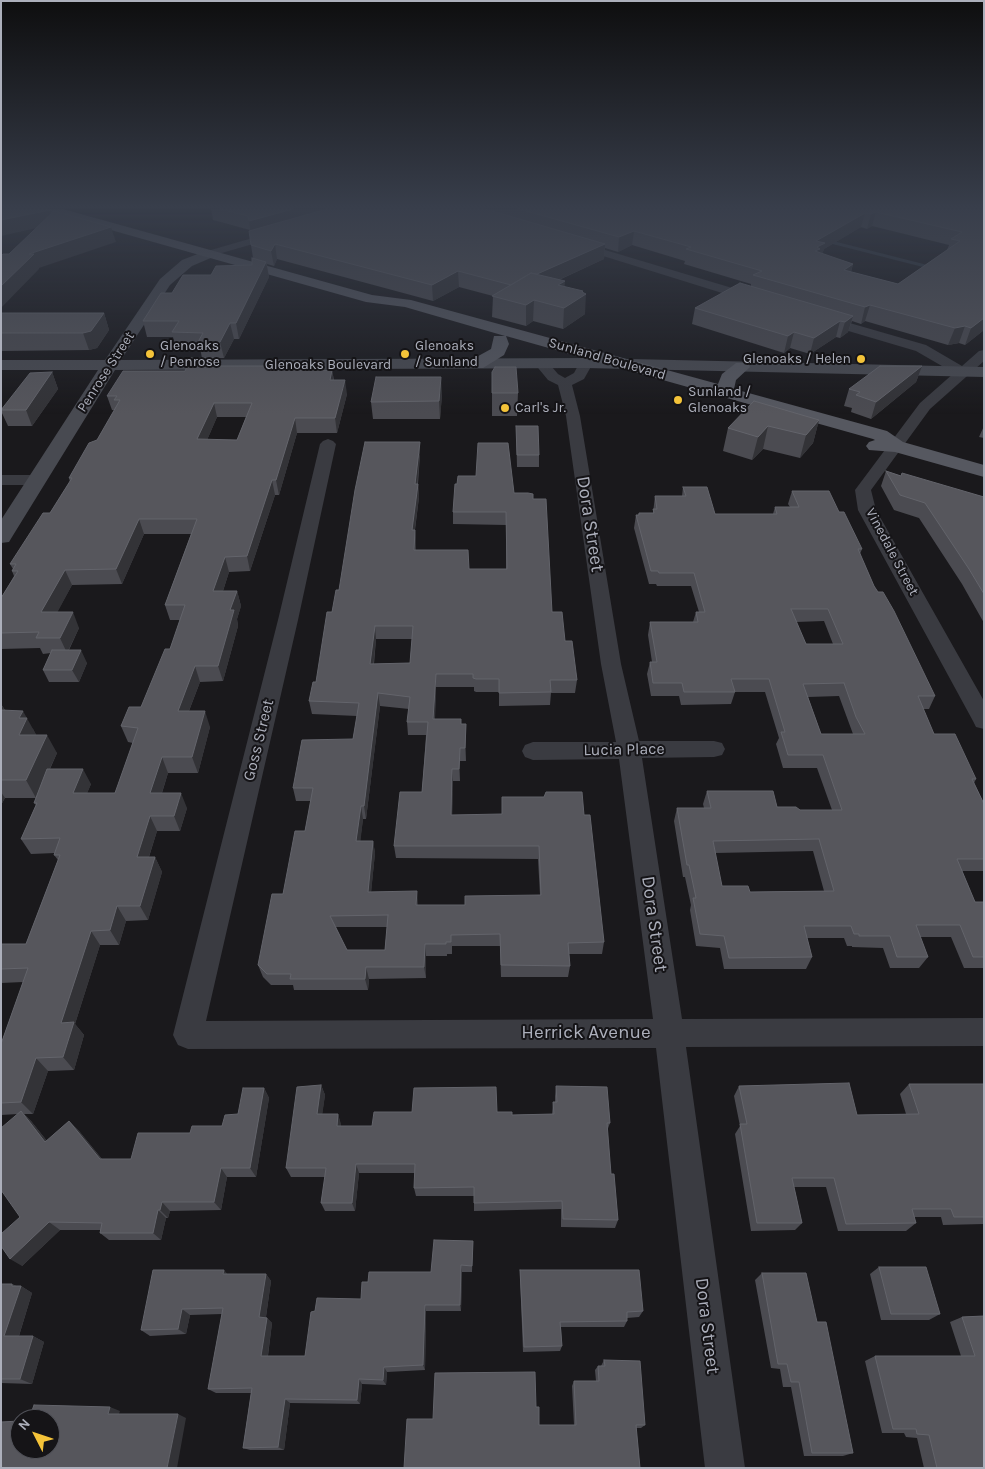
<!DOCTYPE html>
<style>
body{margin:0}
#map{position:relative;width:985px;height:1469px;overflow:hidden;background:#1a191c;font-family:Karla,sans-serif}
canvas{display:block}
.frame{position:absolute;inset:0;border:2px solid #acafbb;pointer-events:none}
.north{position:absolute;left:10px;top:1409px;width:50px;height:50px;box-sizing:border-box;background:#151417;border:1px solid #515259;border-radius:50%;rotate:311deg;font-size:14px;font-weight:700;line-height:20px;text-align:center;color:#acafbb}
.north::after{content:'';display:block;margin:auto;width:18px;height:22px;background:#f4c339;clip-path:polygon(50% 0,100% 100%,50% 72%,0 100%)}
</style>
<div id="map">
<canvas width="985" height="1469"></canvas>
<div class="frame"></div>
<div class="north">N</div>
</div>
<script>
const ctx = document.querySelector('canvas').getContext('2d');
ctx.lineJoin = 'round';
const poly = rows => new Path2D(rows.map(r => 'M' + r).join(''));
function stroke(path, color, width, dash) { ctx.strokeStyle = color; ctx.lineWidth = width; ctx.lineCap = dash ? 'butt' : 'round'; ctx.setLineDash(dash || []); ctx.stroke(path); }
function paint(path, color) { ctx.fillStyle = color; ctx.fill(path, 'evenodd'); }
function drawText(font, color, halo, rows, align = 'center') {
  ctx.font = font + ' Karla,sans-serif'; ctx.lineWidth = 4; ctx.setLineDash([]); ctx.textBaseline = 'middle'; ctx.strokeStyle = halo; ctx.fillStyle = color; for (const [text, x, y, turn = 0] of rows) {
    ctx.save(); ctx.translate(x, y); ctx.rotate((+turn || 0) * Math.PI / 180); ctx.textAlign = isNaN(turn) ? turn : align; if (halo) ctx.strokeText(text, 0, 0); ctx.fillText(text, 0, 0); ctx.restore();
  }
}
stroke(poly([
 [827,241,933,268]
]), '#2f3740', 3);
paint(poly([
 [280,230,285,233,284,235,208,257,202,254,204,252,280,230],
 [575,241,759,296,761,299,755,303,751,302,571,246,570,244,575,241],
 [822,315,926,345,962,366,979,351,984,350,984,361,930,409,871,490,876,510,984,701,984,729,976,727,973,721,858,510,855,490,920,403,954,373,916,351,818,322,816,319,818,316,822,315],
 [541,359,546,360,558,374,565,378,574,373,581,360,591,360,593,363,584,379,572,385,580,416,621,664,639,741,714,741,722,743,725,749,722,755,714,757,642,758,682,1019,984,1018,984,1046,686,1047,745,1468,705,1468,656,1048,188,1049,178,1045,173,1035,278,620,320,444,323,441,328,439,333,441,336,444,298,620,206,1021,653,1019,619,759,533,760,525,757,522,751,525,745,533,742,616,742,601,664,566,416,558,385,548,380,534,363,541,359],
 [1,475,38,475,44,477,46,480,44,483,38,485,1,485,1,475]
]), '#3a3b41');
paint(poly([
 [208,250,213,251,215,254,213,257,192,266,170,285,121,360,586,358,984,367,984,377,586,368,115,370,12,537,9,542,1,543,1,520,98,370,1,370,1,360,105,360,160,279,182,260,208,250]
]), '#484a51');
paint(poly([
 [45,209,63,209,372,295,411,300,718,384,722,374,736,363,748,363,750,367,736,380,734,389,887,431,903,442,984,465,984,477,895,452,869,450,866,446,869,442,875,440,873,439,506,336,509,344,504,355,483,368,471,368,469,364,471,360,491,349,494,336,505,336,405,307,366,302,47,212,45,209]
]), '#565860');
paint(poly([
 [211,209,984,209,984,330,965,345,959,343,948,345,865,321,861,324,852,321,848,332,840,338,836,337,810,354,790,348,784,353,692,324,695,308,751,287,751,284,684,264,685,261,632,245,618,252,605,248,604,259,559,280,564,287,583,293,585,314,563,329,533,321,526,326,492,317,493,296,459,287,433,301,277,259,274,266,267,264,269,277,239,339,234,339,224,358,202,358,200,348,176,348,173,337,147,337,143,321,172,293,211,275,252,265,253,258,251,245,250,230,213,220],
 [872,226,949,245,947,250,898,284,851,272,853,264,822,254,824,249,861,227,867,229],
 [1,313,104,313,109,330,97,348,89,350,1,351],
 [214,358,215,366,306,370,332,370,334,380,347,394,337,433,297,433,279,495,275,495,250,571,229,572,223,591,237,591,241,606,237,619,238,626,223,681,200,682,189,711,210,727,198,773,168,773,162,793,187,808,180,831,157,831,149,857,155,857,162,872,148,920,126,921,119,945,100,945,75,1024,84,1035,74,1070,48,1071,33,1114,24,1114,31,1121,47,1141,69,1121,79,1131,102,1159,131,1159,190,1133,222,1126,238,1114,264,1088,269,1098,256,1177,227,1177,221,1210,170,1211,168,1218,166,1218,161,1240,109,1240,100,1233,100,1230,60,1230,22,1266,18,1114,1,1115,1,1044,23,982,1,983,1,944,26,944,58,860,54,855,55,853,31,854,21,839,36,805,34,803,36,798,5,798,1,805,1,704,5,710,33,729,36,735,57,753,50,769,91,784,87,793,115,793,133,743,128,742,121,726,141,707,170,649,180,620,170,620,165,605,191,534,144,534,122,584,72,585,57,612,79,628,69,650,87,663,79,682,49,682,43,670,51,653,43,654,40,648,1,649,1,598,14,576,12,571,13,569,10,564,50,513,70,482,69,478,97,440,115,410,112,410,107,396,185,371],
 [217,417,246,417,237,440,207,440],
 [922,366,916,382,871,419,851,412,852,408,844,406,849,389],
 [52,372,58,389,32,426,8,426,1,411,1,409],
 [492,372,518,393,517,416,492,416],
 [442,394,440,419,373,419,371,402],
 [819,420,813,443,800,458,763,449,752,460,723,451,728,428],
 [516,426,539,455,539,467,517,467],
 [984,426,984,438,979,437],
 [420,454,418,484,419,497,415,530,416,543,416,550,469,569,506,569,506,525,453,524,453,512,514,493,533,499,552,612,565,641,577,680,575,693,551,693,550,705,499,706,499,692,476,692,474,691,474,687,436,687,435,719,461,724,466,724,466,761,460,761,460,781,453,781,452,815,584,815,604,942,602,954,569,954,570,966,568,977,501,977,500,946,452,946,452,954,447,954,447,956,426,956,426,978,369,979,368,990,294,990,293,985,271,985,263,977,258,965,305,831,311,801,296,801,293,788,353,739,357,716,312,714,309,701,316,682,332,612,339,590],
 [376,639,412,639,410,663,374,664],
 [380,706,409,709,407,722,408,735,426,735,422,792,394,846,396,858,538,859,540,895,465,905,418,905,418,903,371,892,375,853,373,841,360,841,363,819,366,819],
 [336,927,387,927,385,950,347,950],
 [886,471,901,476,984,497,984,623,962,584,919,518,894,510,881,486],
 [683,487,715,514,773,514,775,507,790,507,788,504,792,491,839,512,862,549,860,554,874,586,935,696,929,709,923,709,934,734,976,779,974,783,984,804,984,871,962,871,975,902,984,902,984,968,964,968,951,937,920,937,928,957,919,968,890,968,883,948,852,947,852,946,847,946,844,938,807,938,812,957,806,969,724,969,720,948,696,946,690,910,691,905,685,877,683,877,674,821,677,808,704,808,703,804,707,791,777,807,800,810,832,810,817,768,783,768,776,744,779,738,765,692,735,692,731,704,681,705,679,696,651,696,647,674,650,662,652,662,648,635,650,622,693,622,696,612,699,612,691,586,657,586,656,584,649,584,634,528,636,515,638,515,639,513,653,513,655,496,682,496],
 [824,621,833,644,806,644,796,622],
 [839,696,853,734,821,734,808,697],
 [813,851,824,891,750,892,722,886,715,853],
 [909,1084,984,1084,984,1224,943,1225,941,1217,914,1217,916,1223,906,1231,838,1231,826,1187,794,1187,802,1223,795,1230,751,1231,735,1134,740,1126,734,1096,739,1086,857,1115,906,1114,900,1094],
 [321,1085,325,1095,322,1114,338,1114,341,1126,372,1126,497,1112,512,1115,552,1114,553,1102,555,1102,555,1096,556,1086,610,1123,607,1131,611,1174,618,1220,615,1228,561,1227,561,1209,474,1211,474,1196,416,1196,414,1188,415,1173,359,1173,355,1211,325,1211,321,1203,325,1177,291,1177,286,1168],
 [473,1241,472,1272,462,1272,461,1311,426,1311,425,1370,387,1372,386,1385,362,1384,360,1404,290,1403,284,1450,250,1450,243,1448,251,1393,216,1393,208,1389,222,1314,190,1315,186,1334,150,1336,141,1330,228,1274,266,1274,271,1281,266,1317,272,1323,268,1356,305,1356,315,1311,361,1299,368,1282,431,1272],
 [879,1267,940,1314,929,1320,881,1320,870,1274],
 [520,1270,643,1311,639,1317,627,1318,627,1321,624,1327,561,1327,562,1346,560,1351,523,1352,520,1277],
 [762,1273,817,1322,853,1453,843,1456,804,1456,791,1387,783,1387,780,1369,771,1368,755,1280],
 [1,1284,12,1284,16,1286,21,1286,32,1293,19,1336,33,1336,44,1342,32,1384,1,1383],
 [984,1316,984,1468,924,1468,917,1438,906,1437,904,1433,882,1433,865,1361,875,1356,961,1356,950,1322,962,1317],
 [604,1360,645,1425,641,1428,636,1428,640,1468,433,1419,536,1407,539,1425,574,1425,572,1386,574,1381,596,1381,595,1370,598,1366,601,1366]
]), '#4b4b51');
paint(poly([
 [293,209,343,209,251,236,249,221],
 [50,210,55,224,1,236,1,220],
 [876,212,872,226,867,229,871,214],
 [865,213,861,227,824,249,821,258,814,254,816,241],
 [111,227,116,242,39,268,39,269,1,308,1,286,29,254],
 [634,231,632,245,618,252,619,237],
 [275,244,277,259,274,266,271,251],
 [605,244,604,259,512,301,513,285],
 [266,262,269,277,239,339,236,323],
 [853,264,849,279,844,270],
 [458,271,459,287,433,301,432,285],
 [565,281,564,301,558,285],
 [583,291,583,296,586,294,585,314,563,329,564,308],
 [534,300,533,321,526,326,526,305],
 [870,305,865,321,861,324,865,307],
 [104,313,109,330,97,348,89,350,83,333],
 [853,316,848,332,840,338,845,322],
 [984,318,984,330,965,345,971,328],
 [840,321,836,337,810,354,814,338],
 [230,323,234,339,224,358,220,342],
 [965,326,959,343,948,345,955,328],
 [794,332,790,348,784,353,788,336],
 [214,358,217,371,209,366],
 [922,366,916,382,871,419,876,402],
 [332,370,334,384,330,380],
 [52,372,58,389,32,426,26,410],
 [441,377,442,394,440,419,439,401],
 [345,380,347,394,337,433,335,418],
 [214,403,217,417,201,454,197,439],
 [295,418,297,433,279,495,276,480],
 [819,420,813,443,800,458,806,435],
 [768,426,763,449,752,460,758,437],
 [420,442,420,454,416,497,415,484],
 [272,480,275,495,250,571,247,556],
 [418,484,419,497,413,543,412,530],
 [139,519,144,534,122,584,116,569],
 [415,530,416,543,415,562,414,550],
 [225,557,229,572,218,606,213,591],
 [65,570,72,585,49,628,41,612],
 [237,591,241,606,237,619,238,626,223,681,218,666,230,610],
 [73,612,79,628,67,653,60,638],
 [375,626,376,639,372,677,370,664],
 [81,650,87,663,79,682,72,670],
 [195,666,200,682,183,726,178,711],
 [436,674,436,687,434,732,433,719],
 [378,693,380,706,366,819,364,806],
 [1,704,10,719,1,723],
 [23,711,33,729,37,736,19,735,19,718],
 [205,711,210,727,198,773,192,757],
 [466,724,466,761,465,748],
 [47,735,57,753,36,798,26,780],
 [460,748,460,781,459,769],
 [162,757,168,773,157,808,150,793],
 [83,769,91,784,81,808,73,793],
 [452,769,453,781,452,827,451,815],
 [1,792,5,798,1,805],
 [181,793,187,808,180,831,174,816],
 [361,806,363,819,359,854,356,841],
 [150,816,157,831,144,872,137,857],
 [373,841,375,853,370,904,368,892],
 [155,857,162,872,148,920,140,906],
 [417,891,418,903,417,917,416,905],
 [117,906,126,921,119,945,110,930],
 [91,931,100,945,75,1024,84,1035,74,1070,63,1057,61,1023],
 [425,944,426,956,426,978,424,967],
 [366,967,369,979,368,990,365,979],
 [36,1058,48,1071,33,1114,21,1102],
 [321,1085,325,1095,321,1124,317,1114],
 [264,1088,269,1098,256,1177,250,1168],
 [21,1111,31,1121,55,1151,45,1142],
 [338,1114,341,1124,340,1135,337,1126],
 [69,1121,79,1131,109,1168,100,1159],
 [356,1164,359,1173,355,1211,352,1203],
 [221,1168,227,1177,221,1210,214,1202],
 [162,1202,170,1211,168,1218,160,1210],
 [158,1210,166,1218,161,1240,153,1233],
 [49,1222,60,1230,22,1266,10,1259],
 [461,1265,462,1272,461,1311,460,1305],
 [224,1270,230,1277,223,1274],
 [266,1274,271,1281,265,1323,259,1317],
 [12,1284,20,1288,21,1286,32,1293,17,1342,4,1336],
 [425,1305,426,1311,425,1370,423,1365],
 [182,1309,190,1315,186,1334,178,1329],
 [267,1318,272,1323,267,1361,261,1356],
 [33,1336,44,1342,32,1384,20,1379],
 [384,1367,387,1372,386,1385,383,1380],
 [359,1379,362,1384,360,1404,357,1400],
 [285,1399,290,1403,284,1450,278,1447],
 [110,1407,120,1411,118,1417,108,1414],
 [178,1414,186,1418,177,1468,167,1468]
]), '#333337');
const building = poly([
 [1,209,46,209,50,210,1,220,1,209],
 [220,209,293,209,249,221,248,216,220,209],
 [327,209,485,209,605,244,537,274,531,273,511,285,458,271,432,285,275,244,271,251,251,245,249,231,327,209],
 [519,209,984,209,984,318,971,328,965,326,955,328,870,305,865,307,753,275,762,271,686,249,691,247,634,231,619,237,519,209],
 [876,212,962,232,951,239,960,241,898,284,844,270,853,264,815,251,820,249,817,247,825,243,816,241,865,213,871,214,876,212],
 [54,211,111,227,29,254,34,254,1,286,1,256,3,254,9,254,54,211],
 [252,258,266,262,236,323,230,323,220,342,198,342,203,333,172,332,179,321,143,321,161,293,172,293,183,275,211,275,216,266,252,265,252,258],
 [531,273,565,281,558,285,583,291,582,292,586,294,564,308,534,300,526,305,492,296,531,273],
 [740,283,853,316,845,322,840,321,814,338,794,332,788,336,695,308,740,283],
 [1,313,104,313,91,331,83,333,1,333,1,313],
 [191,358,214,358,209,366,305,366,304,370,332,370,330,380,345,380,335,418,295,418,276,480,272,480,247,556,225,557,213,591,237,591,230,610,234,610,218,666,195,666,178,711,205,711,192,757,162,757,150,793,181,793,174,816,150,816,137,857,155,857,140,906,117,906,110,930,91,931,61,1023,74,1022,63,1057,36,1058,21,1102,1,1103,1,1044,28,968,1,969,1,944,26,944,60,855,54,855,60,838,21,839,37,803,34,803,47,769,83,769,73,793,115,793,138,728,121,726,129,707,141,707,165,649,170,649,185,605,165,605,197,519,139,519,116,569,65,570,41,612,73,612,60,638,36,638,39,632,1,633,1,598,18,571,12,571,16,564,10,564,43,513,50,513,72,478,69,478,89,443,97,440,120,400,114,400,117,396,107,396,123,371,185,371,191,358],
 [214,403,252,403,237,440,197,439,214,403],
 [880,366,922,366,876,402,856,395,860,392,849,389,880,366],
 [495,367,516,367,518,393,492,393,492,372,495,367],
 [52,372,26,410,1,410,30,373,52,372],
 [376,377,441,377,439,401,371,402,376,377],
 [754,401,819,420,806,435,768,426,758,437,728,428,754,401],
 [516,426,538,426,539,455,517,455,516,426],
 [365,442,420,442,415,484,418,484,412,530,415,530,414,550,468,550,469,569,507,569,506,512,453,512,455,484,457,484,458,476,476,476,478,443,508,443,514,493,528,493,533,494,533,499,546,499,552,612,562,612,565,641,572,641,577,680,550,680,551,692,499,693,499,679,476,679,473,678,473,674,436,674,433,719,461,719,461,724,466,724,465,748,460,748,459,769,452,769,451,815,502,814,502,797,544,797,546,792,582,792,584,815,590,815,604,942,568,943,570,966,501,965,500,934,451,935,451,942,446,942,446,944,425,944,424,967,366,967,365,979,290,979,291,974,267,974,258,965,272,894,283,894,295,831,305,831,313,788,293,788,302,740,353,739,359,703,309,701,313,682,316,682,327,612,332,612,336,590,339,590,355,490,365,442],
 [375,626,413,626,410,663,370,664,375,626],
 [378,693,410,697,407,722,428,722,422,792,400,792,394,846,539,846,541,895,465,896,465,905,416,905,417,891,368,892,373,841,356,841,361,806,364,806,378,693],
 [388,915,385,950,347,950,330,916,388,915],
 [886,471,901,476,902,473,984,497,984,594,969,569,925,503,900,495,886,471],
 [683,487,707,487,715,514,777,514,775,507,799,507,792,491,829,491,839,512,844,512,862,549,858,549,874,586,878,592,883,592,894,611,935,696,918,696,934,734,955,734,976,779,972,779,984,804,984,859,957,859,975,902,984,902,984,957,973,957,960,925,916,925,928,957,897,957,890,936,859,936,859,934,854,934,851,926,804,926,812,957,729,958,724,936,700,934,693,898,696,898,689,865,687,865,677,808,711,808,707,791,773,791,777,807,796,807,800,810,842,810,823,755,788,755,781,732,785,732,769,679,731,679,735,692,684,692,682,683,653,683,650,662,657,662,650,622,698,622,696,612,705,612,694,573,659,573,658,571,651,571,636,515,639,515,639,513,654,513,653,509,657,509,655,496,686,496,683,487],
 [791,609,828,609,843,644,806,644,791,609],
 [844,683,856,717,865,734,821,734,803,684,844,683],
 [819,839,834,891,750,892,748,886,722,886,713,841,819,839],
 [52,650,81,650,72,670,43,670,52,650],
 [1,710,23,711,19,718,27,718,19,735,47,735,26,780,1,780,1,710],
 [849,1083,857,1115,919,1114,909,1084,984,1084,984,1217,954,1217,951,1209,912,1209,916,1223,846,1224,834,1178,792,1178,802,1223,757,1223,740,1124,747,1124,739,1086,849,1083],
 [321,1085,317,1114,338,1114,337,1126,372,1126,374,1112,412,1112,414,1088,496,1087,497,1112,512,1112,512,1115,554,1114,553,1102,557,1102,556,1086,607,1087,610,1123,607,1123,611,1174,614,1174,618,1220,563,1219,562,1201,474,1203,474,1187,414,1188,415,1164,356,1164,352,1203,321,1203,326,1168,286,1168,297,1087,321,1085],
 [243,1088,264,1088,250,1168,221,1168,214,1202,162,1202,160,1210,158,1210,153,1233,100,1233,102,1223,49,1222,10,1259,1,1246,1,1234,20,1217,1,1190,1,1128,21,1111,45,1142,69,1121,100,1159,131,1159,138,1133,190,1133,192,1126,222,1126,225,1115,238,1114,243,1088],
 [434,1240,473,1241,472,1266,461,1265,460,1305,425,1305,423,1365,384,1367,383,1380,359,1379,357,1400,285,1399,278,1447,243,1448,252,1388,208,1389,223,1308,182,1309,178,1329,141,1330,153,1270,224,1270,223,1274,266,1274,259,1317,267,1318,261,1356,305,1356,311,1312,315,1311,317,1298,361,1299,362,1282,368,1282,369,1272,431,1272,434,1240],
 [879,1267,926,1267,940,1314,891,1314,879,1267],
 [520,1270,639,1270,643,1311,627,1312,627,1321,560,1322,562,1346,524,1347,520,1270],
 [762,1273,806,1273,817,1322,826,1322,853,1453,812,1453,799,1382,791,1382,787,1364,778,1364,762,1273],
 [1,1284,12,1284,12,1286,21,1286,4,1336,33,1336,20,1379,1,1379,1,1284],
 [984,1316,984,1468,937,1468,929,1435,917,1434,916,1429,893,1429,875,1356,975,1356,962,1317,984,1316],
 [604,1360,640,1361,645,1425,636,1425,640,1468,404,1468,407,1419,433,1419,435,1373,535,1372,536,1407,539,1407,539,1425,576,1425,574,1381,599,1381,598,1366,605,1366,604,1360],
 [34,1405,110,1407,108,1414,178,1414,167,1468,1,1468,1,1422,20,1421,20,1449,50,1449,50,1419,29,1419,34,1405]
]);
paint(building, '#56565c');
stroke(building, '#63646b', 1);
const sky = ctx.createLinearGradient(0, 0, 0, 414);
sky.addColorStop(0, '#0e0e0f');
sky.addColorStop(0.5, '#383e4b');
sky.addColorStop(1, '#383e4b00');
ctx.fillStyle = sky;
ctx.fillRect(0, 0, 985, 414);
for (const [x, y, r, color] of [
 [150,354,5,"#f4c339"],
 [405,354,5,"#f4c339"],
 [861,359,5,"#f4c339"],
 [678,400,5,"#f4c339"],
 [505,408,5,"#f4c339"]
]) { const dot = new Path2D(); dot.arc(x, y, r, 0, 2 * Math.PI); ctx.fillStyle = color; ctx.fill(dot); stroke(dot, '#151417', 2); }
drawText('14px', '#acafbb', '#151417', [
 ["Glenoaks",160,346],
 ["/ Penrose",160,362],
 ["Glenoaks",415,346],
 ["/ Sunland",415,362],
 ["Glenoaks / Helen",851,359,"right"],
 ["Sunland /",688,392],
 ["Glenoaks",688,408],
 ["Carl's Jr.",515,408]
], 'left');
drawText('14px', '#acafbb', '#151417', [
 ["Sunland Boulevard",607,359,16],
 ["Glenoaks Boulevard",328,365],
 ["Penrose Street",106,372,-57],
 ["Vinedale Street",892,552,62]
]);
drawText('16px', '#acafbb', '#151417', [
 ["Goss Street",259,740,-76],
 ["Lucia Place",624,750,-1]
]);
drawText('19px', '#acafbb', '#151417', [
 ["Dora Street",590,524,81],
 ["Dora Street",654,924,82],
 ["Herrick Avenue",586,1033],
 ["Dora Street",707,1326,83]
]);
</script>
